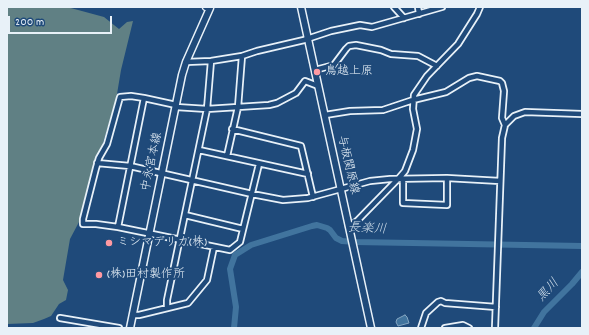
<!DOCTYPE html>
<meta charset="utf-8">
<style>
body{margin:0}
#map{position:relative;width:589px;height:335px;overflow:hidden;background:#1f4a7a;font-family:Dekko,sans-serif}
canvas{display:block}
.frame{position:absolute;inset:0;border:8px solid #e8f1f8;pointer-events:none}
.scale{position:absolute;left:8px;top:16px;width:104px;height:18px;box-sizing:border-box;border:2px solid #e8f1f8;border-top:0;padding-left:5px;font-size:12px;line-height:14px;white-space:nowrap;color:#e8f1f8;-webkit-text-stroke:3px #1f4a7a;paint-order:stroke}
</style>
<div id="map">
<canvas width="589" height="335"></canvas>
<div class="frame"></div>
<div class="scale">200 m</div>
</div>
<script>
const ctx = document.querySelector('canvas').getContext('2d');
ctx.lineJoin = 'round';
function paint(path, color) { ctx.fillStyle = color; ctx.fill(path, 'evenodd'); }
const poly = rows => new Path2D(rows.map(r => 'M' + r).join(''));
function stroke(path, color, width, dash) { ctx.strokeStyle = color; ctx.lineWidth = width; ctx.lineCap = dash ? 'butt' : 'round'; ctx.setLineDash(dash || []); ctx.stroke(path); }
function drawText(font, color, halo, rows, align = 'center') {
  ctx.font = font + ' Dekko,"Klee One",sans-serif'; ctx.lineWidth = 4; ctx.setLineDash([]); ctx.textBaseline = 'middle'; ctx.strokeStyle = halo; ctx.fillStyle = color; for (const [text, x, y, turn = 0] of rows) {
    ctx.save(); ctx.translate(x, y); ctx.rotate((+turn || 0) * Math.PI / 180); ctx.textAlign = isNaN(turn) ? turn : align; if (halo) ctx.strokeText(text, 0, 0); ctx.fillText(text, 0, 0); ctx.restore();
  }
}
paint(poly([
 [7,7,67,7,104,17,119,29,127,22,133,21,121,70,116,100,102,146,94,162,79,222,70,239,64,274,63,280,68,290,66,300,59,304,51,316,44,319,33,323,7,324]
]), '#608084');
const water = poly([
 [405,315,407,317,409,323,398,326,396,322,397,319,405,315]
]);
paint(water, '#41749e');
stroke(water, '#84a6c2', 1);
stroke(poly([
 [234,328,236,307,230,269,235,255,251,245,312,226,317,225,327,228,330,230,336,238,342,241,355,242,582,246],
 [534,328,544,312,572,284,582,272]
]), '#41749e', 6);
const minor = poly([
 [394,7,404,18],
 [418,7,419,14],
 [186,62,211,61,242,56,257,51,304,40,331,31,360,25,372,27,442,7],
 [315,70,334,65,346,49,349,46,356,45,381,50,391,54,418,56,437,66],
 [176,105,144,98,131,96,120,97,107,144,99,158,96,168,83,219,83,224,96,224,118,227,230,250,240,242,259,164],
 [176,107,207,109,269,105,277,103,296,93,305,81,318,86],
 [325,115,350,111,383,110,413,100,446,92,469,78,477,76,500,81,502,83,504,91,502,118,505,125],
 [232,129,301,146,313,197],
 [199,150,308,174],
 [227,156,238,107,242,56],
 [97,163,130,166,252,194,283,200,308,198,370,181,390,179,447,178,500,181],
 [403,179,403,203,447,205,447,178],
 [185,215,243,229],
 [118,227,144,98],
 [349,227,357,221,399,178,405,171,413,150,417,129,413,109,414,95,427,76,458,44,477,14,480,7],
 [167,308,167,300,207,109,211,61],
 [133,315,139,315,188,303,207,280,214,247],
 [60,318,119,328],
 [421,328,426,313,438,302,441,301,445,303,496,307],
 [445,328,463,325,469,328],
 [495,328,502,138,505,125,514,116,525,112,582,114]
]);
const major = poly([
 [301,7,371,328],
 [130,328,182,75,186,62,210,8,206,7]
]);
stroke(minor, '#e8f1f8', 8);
stroke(major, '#e8f1f8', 9);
stroke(minor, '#1f4a7a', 4.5);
stroke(major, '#1f4a7a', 6);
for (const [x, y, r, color] of [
 [317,72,4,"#ff9aa2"],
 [109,243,4,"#ff9aa2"],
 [99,275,4,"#ff9aa2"]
]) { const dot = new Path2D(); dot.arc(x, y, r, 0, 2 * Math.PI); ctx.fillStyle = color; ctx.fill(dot); stroke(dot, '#1f4a7a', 1.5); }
drawText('12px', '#e8f1f8', '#1f4a7a', [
 ["鳥越上原",325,72],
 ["ミシマデリカ(株)",117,243],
 ["(株)田村製作所",107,275]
], 'left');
drawText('12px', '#e8f1f8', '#1f4a7a', [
 ["中永宮本線",153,162,-78],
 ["与板関原線",347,165,77]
]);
drawText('italic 13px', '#cfdeea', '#1f4a7a', [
 ["長楽川",367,230,3],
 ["黒川",549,291,-47]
]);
</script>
